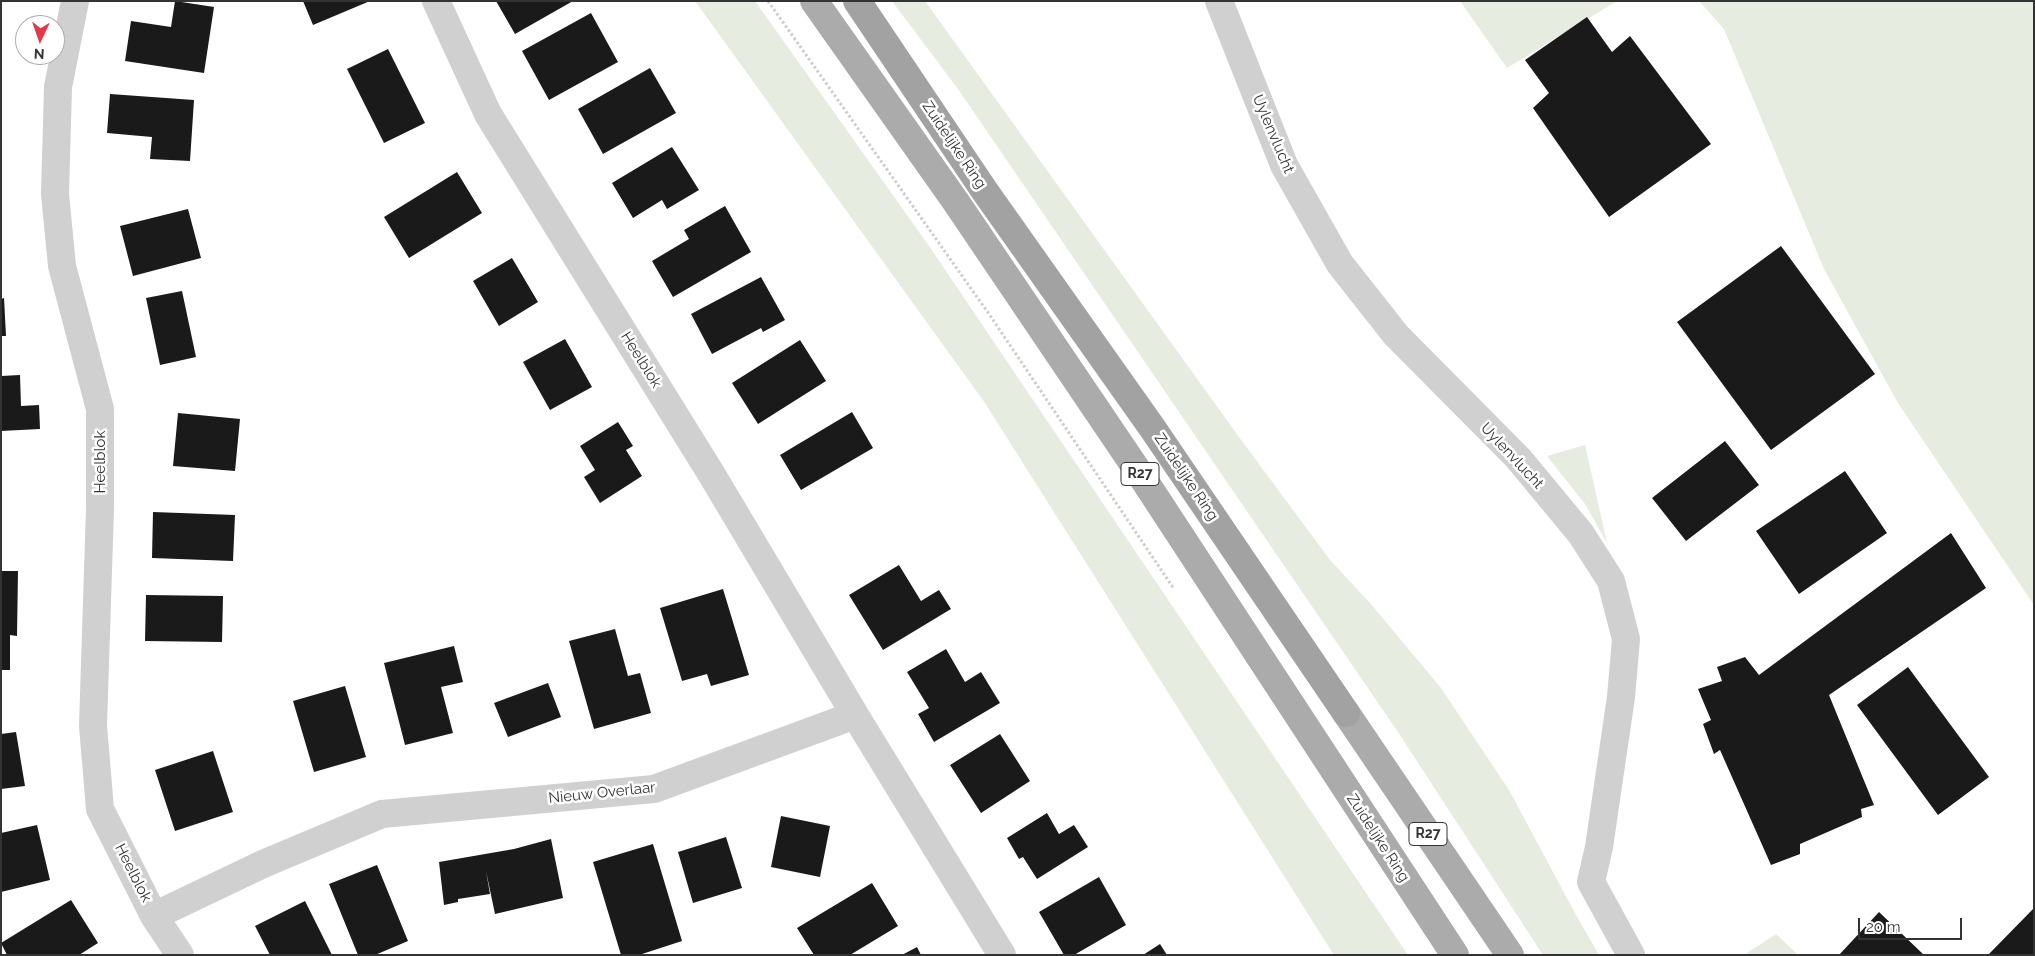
<!DOCTYPE html>
<style>
body{margin:0}
#map{position:relative;width:2035px;height:956px;overflow:hidden;background:#fff;font-family:Raleway,sans-serif}
canvas{display:block}
.frame{position:absolute;inset:0;border:2px solid #333;pointer-events:none}
.north{position:absolute;left:15px;top:15px;width:50px;height:50px;box-sizing:border-box;background:#fff;border:1px solid #adadad;border-radius:50%;rotate:183deg;font-size:14px;font-weight:700;line-height:20px;text-align:center;color:#333}
.north::after{content:'';display:block;margin:auto;width:18px;height:22px;background:#e63946;clip-path:polygon(50% 0,100% 100%,50% 72%,0 100%)}
.scale{position:absolute;left:1858px;top:918px;width:104px;height:22px;box-sizing:border-box;border:2px solid #333;border-top:0;padding-left:6px;font-size:15px;line-height:18px;white-space:nowrap;color:#333;-webkit-text-stroke:4px #fff;paint-order:stroke}
</style>
<div id="map">
<canvas width="2035" height="956"></canvas>
<div class="frame"></div>
<div class="north">N</div>
<div class="scale">20 m</div>
</div>
<script>
const ctx = document.querySelector('canvas').getContext('2d');
ctx.lineJoin = 'round';
function paint(path, color) { ctx.fillStyle = color; ctx.fill(path, 'evenodd'); }
const poly = rows => new Path2D(rows.map(r => 'M' + r).join(''));
function stroke(path, color, width, dash) { ctx.strokeStyle = color; ctx.lineWidth = width; ctx.lineCap = dash ? 'butt' : 'round'; ctx.setLineDash(dash || []); ctx.stroke(path); }
function drawText(font, color, halo, rows, align = 'center') {
  ctx.font = font + ' Raleway,sans-serif'; ctx.lineWidth = 5; ctx.setLineDash([]); ctx.textBaseline = 'middle'; ctx.strokeStyle = halo; ctx.fillStyle = color; for (const [text, x, y, turn = 0] of rows) {
    ctx.save(); ctx.translate(x, y); ctx.rotate((+turn || 0) * Math.PI / 180); ctx.textAlign = isNaN(turn) ? turn : align; if (halo) ctx.strokeText(text, 0, 0); ctx.fillText(text, 0, 0); ctx.restore();
  }
}
paint(poly([
 [695,1,755,1,929,246,1408,955,1334,955,985,403],
 [892,1,925,1,1239,437,1330,560,1370,603,1441,688,1509,790,1576,915,1599,955,1543,955,1400,735,958,89],
 [1460,1,1617,1,1507,68],
 [1699,1,2034,1,2034,605,1898,403,1824,269,1724,29],
 [1585,445,1607,543,1585,504,1547,456],
 [1776,934,1798,955,1744,955]
]), '#e6ecdf');
paint(poly([
 [175,1,214,7,204,73,125,61,131,21,171,27],
 [303,1,370,1,313,25],
 [496,1,573,1,515,34],
 [591,13,618,62,549,100,522,51],
 [1587,17,1612,52,1630,36,1711,144,1609,217,1533,108,1549,93,1525,60],
 [388,49,425,123,384,143,347,69],
 [650,68,676,113,603,154,578,109],
 [110,94,194,100,190,161,150,159,152,137,107,133],
 [672,147,699,190,667,209,662,200,633,218,612,183],
 [457,172,482,213,409,258,384,217],
 [725,206,751,252,673,297,652,261,689,239,684,230],
 [188,209,201,258,133,276,120,226],
 [1781,246,1875,374,1771,450,1677,322],
 [512,258,538,302,499,326,473,281],
 [761,277,785,320,763,332,761,328,712,354,691,314],
 [182,291,196,357,160,365,146,298],
 [4,298,6,336,1,336,1,299],
 [565,339,592,387,550,410,523,362],
 [800,340,826,381,758,424,732,383],
 [20,375,21,406,39,405,40,429,1,431,1,376],
 [852,412,873,448,801,490,780,455],
 [178,413,240,419,235,471,173,466],
 [618,422,633,446,626,450,642,476,600,503,584,477,595,470,580,446],
 [1725,441,1759,485,1686,541,1652,498],
 [1845,471,1887,533,1799,594,1756,531],
 [153,512,235,515,233,561,152,558],
 [1951,533,1986,588,1829,695,1874,805,1861,809,1862,817,1800,844,1800,854,1771,865,1720,750,1714,754,1703,724,1711,720,1698,689,1722,681,1717,667,1745,657,1759,675],
 [899,565,921,601,939,590,951,609,883,650,849,595],
 [1,571,18,571,17,636,10,635,10,670,1,670],
 [723,589,749,675,711,686,707,674,682,681,660,608],
 [146,595,223,596,222,642,145,641],
 [615,629,628,676,640,673,651,713,594,729,569,641],
 [454,646,463,682,441,687,453,733,405,745,384,663],
 [946,649,965,682,981,672,1000,703,934,742,918,714,929,708,907,672],
 [1908,667,1989,777,1938,815,1857,705],
 [548,683,561,717,508,737,494,703],
 [345,686,366,757,314,772,293,701],
 [16,732,25,786,1,789,1,734],
 [1000,734,1030,781,981,813,950,765],
 [213,751,233,812,175,831,155,770],
 [1047,813,1059,834,1074,825,1088,847,1037,879,1023,857,1019,859,1007,838],
 [781,816,830,826,820,877,771,867],
 [37,825,50,880,1,892,1,833],
 [726,837,742,888,693,903,678,852],
 [551,839,563,898,495,914,486,871,490,894,458,899,458,902,444,905,439,862,514,849],
 [653,844,682,941,639,955,621,955,593,862],
 [377,865,408,941,375,955,358,955,329,884],
 [1099,877,1126,925,1074,955,1064,955,1039,912],
 [872,883,898,926,850,955,814,955,797,928],
 [71,900,98,943,79,955,7,955,1,943],
 [305,901,332,955,270,955,255,926],
 [2034,908,2034,955,1988,955],
 [1879,912,1924,955,1839,955],
 [1160,944,1167,955,1143,955],
 [917,947,921,955,902,955]
]), '#1a1a1a');
stroke(poly([
 [768,1,989,314,1174,589]
]), '#cdcdcd', 3, [2.5, 2.5]);
stroke(poly([
 [75,1,58,87,55,194,62,266,100,409,100,508,93,726,100,809,154,916],
 [436,1,488,114,712,475,855,715],
 [1219,1,1284,165,1340,264,1396,335,1518,458,1581,534,1611,581,1626,639,1621,697,1599,847,1591,882,1631,955],
 [180,955,154,916,263,864,382,814,654,789,855,715,1002,955]
]), '#d0d0d0', 28);
stroke(poly([
 [814,1,956,202,1144,480,1455,955],
 [1346,713,1510,955]
]), '#ababab', 28);
stroke(poly([
 [857,1,984,190,1153,429,1346,713]
]), '#a2a2a2', 28);
for (const [x, y, w] of [
 [1140,474,38],
 [1428,834,38]
]) { const box = new Path2D(); box.roundRect(x - w / 2, y - 11.5, w, 23, 4); ctx.fillStyle = '#fff'; ctx.fill(box); stroke(box, '#333', 1); }
drawText('bold 14px', '#333', null, [
 ["R27",1140,474],
 ["R27",1428,834]
]);
drawText('15px', '#333', '#fff', [
 ["Uylenvlucht",1273,134,67],
 ["Zuidelijke Ring",954,145,56],
 ["Heelblok",641,360,58],
 ["Uylenvlucht",1512,456,47],
 ["Heelblok",100,462,-90],
 ["Zuidelijke Ring",1186,477,56],
 ["Nieuw Overlaar",602,793,-6],
 ["Zuidelijke Ring",1378,838,57],
 ["Heelblok",133,873,63]
]);
</script>
